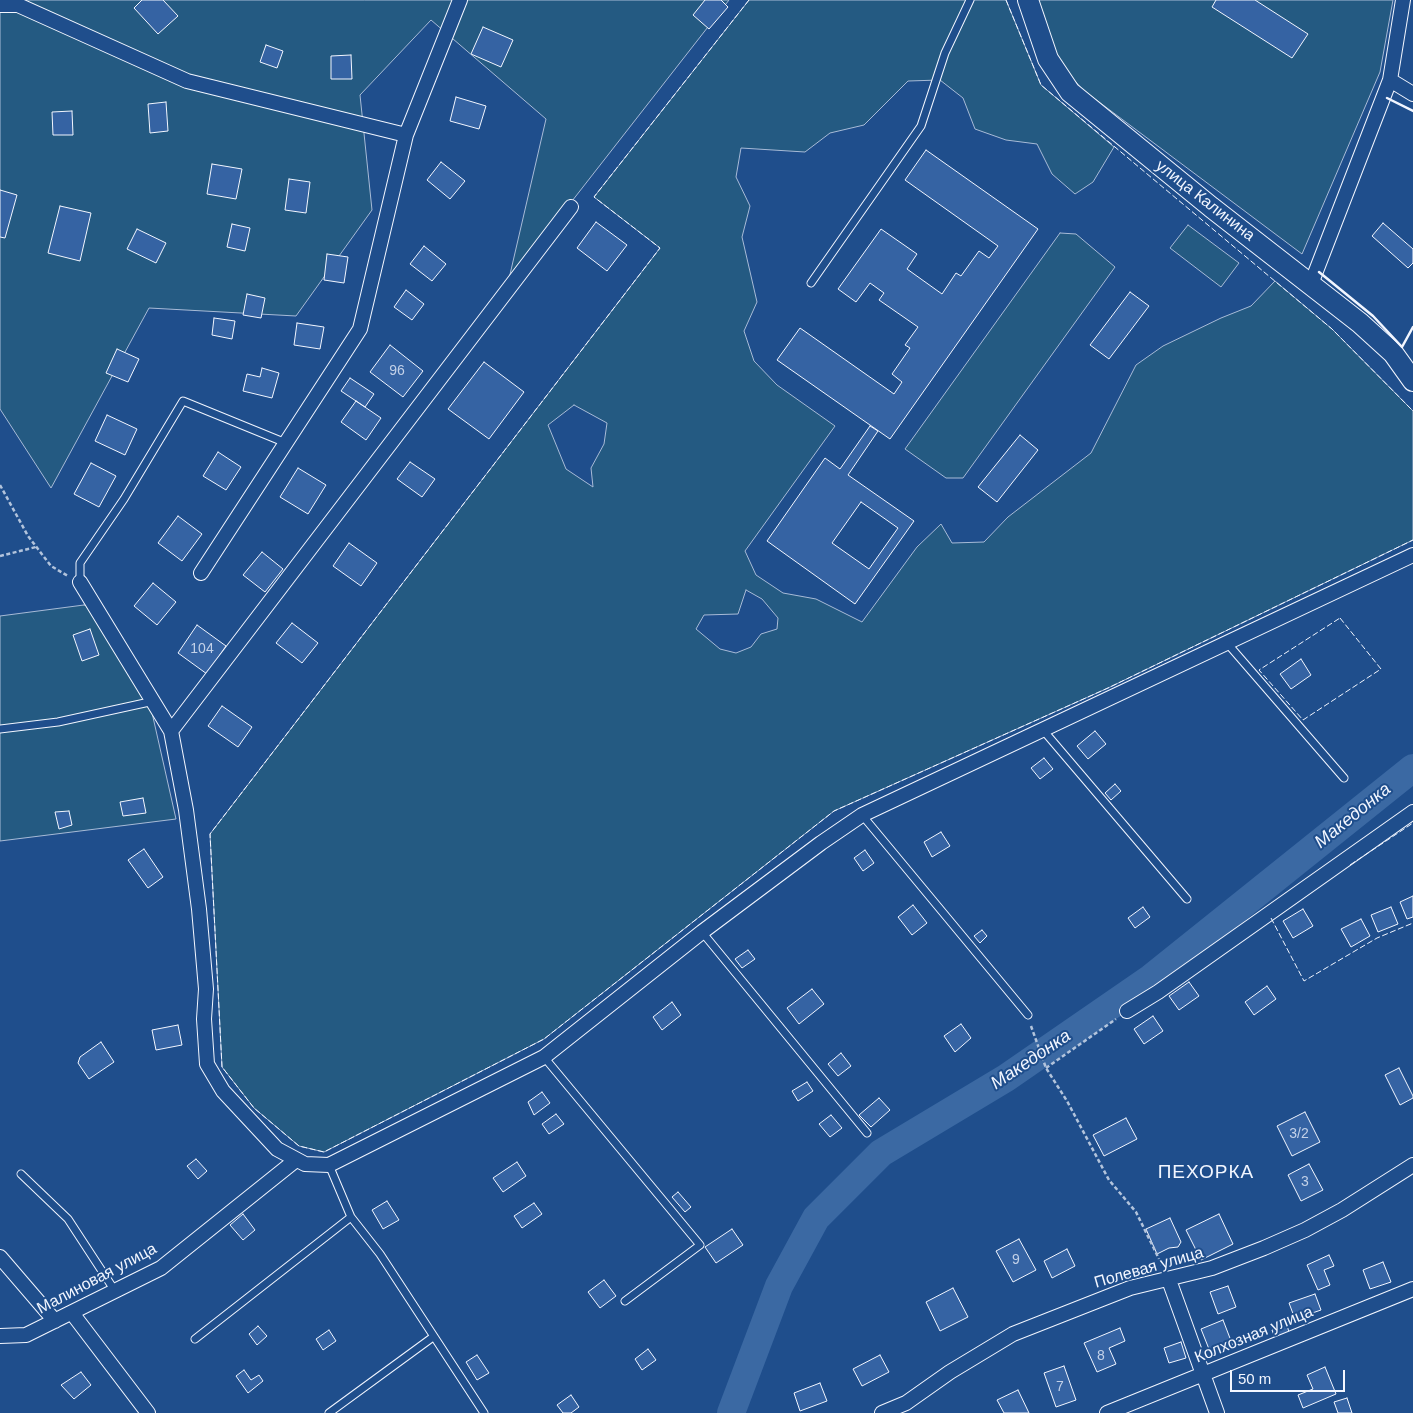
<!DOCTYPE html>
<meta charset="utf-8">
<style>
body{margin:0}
#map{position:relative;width:1413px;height:1413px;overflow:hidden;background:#1f4e8c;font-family:Helvetica,sans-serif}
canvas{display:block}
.scale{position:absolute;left:1230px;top:1370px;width:115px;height:22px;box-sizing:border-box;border:2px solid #f2f6ff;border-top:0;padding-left:6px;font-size:15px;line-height:18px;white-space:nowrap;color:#f2f6ff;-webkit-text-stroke:4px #1f4e8c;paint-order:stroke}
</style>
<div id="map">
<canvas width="1413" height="1413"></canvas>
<div class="scale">50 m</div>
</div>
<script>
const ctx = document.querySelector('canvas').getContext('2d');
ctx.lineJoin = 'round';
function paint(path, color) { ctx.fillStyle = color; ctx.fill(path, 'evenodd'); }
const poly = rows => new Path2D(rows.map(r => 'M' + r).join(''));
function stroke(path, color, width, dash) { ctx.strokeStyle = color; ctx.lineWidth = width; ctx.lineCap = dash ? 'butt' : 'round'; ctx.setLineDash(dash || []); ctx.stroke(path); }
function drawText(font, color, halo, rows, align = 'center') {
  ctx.font = font + ' Helvetica,sans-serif'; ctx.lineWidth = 4; ctx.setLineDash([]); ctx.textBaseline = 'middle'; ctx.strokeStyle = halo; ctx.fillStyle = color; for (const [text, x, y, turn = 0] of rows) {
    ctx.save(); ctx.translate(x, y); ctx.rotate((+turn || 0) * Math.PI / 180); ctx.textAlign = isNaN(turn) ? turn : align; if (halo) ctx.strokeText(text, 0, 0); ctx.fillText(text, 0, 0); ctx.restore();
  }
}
const green = poly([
 [0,0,729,0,508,283,546,119,431,20,360,95,372,210,296,316,149,308,51,488,0,409,0,0],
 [749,0,1006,0,1041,85,1114,147,1093,182,1075,194,1052,174,1037,144,1006,140,975,129,963,98,940,80,908,81,864,125,830,133,805,152,741,148,736,177,750,206,742,237,757,302,744,331,754,361,777,385,835,426,745,551,756,575,783,593,816,599,862,622,917,547,941,524,952,543,984,542,1008,517,1091,453,1136,365,1163,346,1221,318,1251,306,1275,281,1332,329,1413,411,1413,540,1108,688,834,811,544,1039,324,1152,299,1146,254,1108,222,1067,210,834,660,248,594,197,749,0],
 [574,405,607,423,604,444,591,468,593,487,566,469,548,425,574,405],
 [746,590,762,599,778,618,777,629,761,634,751,647,736,653,720,649,696,629,704,615,738,614,746,590],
 [1036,0,1393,0,1380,72,1302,254,1083,90,1057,61,1036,0],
 [1188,225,1239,263,1221,287,1170,248,1188,225],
 [1060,233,1076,234,1115,267,963,478,946,478,905,449,1060,233],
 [84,605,94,607,148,695,176,819,0,841,0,616,84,605]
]);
paint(green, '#245a82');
stroke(green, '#a8bbd7', 1);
stroke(poly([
 [731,1413,779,1286,816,1218,881,1153,1006,1078,1151,978,1413,768]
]), '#3b69a3', 28);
const building = poly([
 [142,0,163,0,178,16,158,34,134,8,142,0],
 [705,0,721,0,728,7,709,29,693,15,705,0],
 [1216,0,1255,0,1308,34,1292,58,1212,7,1216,0],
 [483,27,513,40,501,67,471,54,483,27],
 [266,45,283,51,277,68,260,62,266,45],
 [351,55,352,79,331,79,331,56,351,55],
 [456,97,486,106,479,129,450,121,456,97],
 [166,102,168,131,150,133,148,104,166,102],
 [72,111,73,135,53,135,52,112,72,111],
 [926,150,1038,229,890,439,777,360,800,328,894,394,902,382,892,374,910,348,905,345,918,327,879,300,884,293,870,283,856,302,838,289,881,229,917,254,907,269,942,294,956,273,961,276,979,251,989,258,998,246,905,180,926,150],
 [441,162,465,181,450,199,427,180,441,162],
 [212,164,242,169,236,199,207,194,212,164],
 [289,179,310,182,306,213,285,210,289,179],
 [0,190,17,195,5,238,0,237,0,190],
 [60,206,91,213,80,261,48,253,60,206],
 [596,222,627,245,607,271,577,248,596,222],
 [1383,223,1413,249,1413,263,1408,268,1372,236,1383,223],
 [232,224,250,228,245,251,227,247,232,224],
 [137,229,166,243,156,263,127,249,137,229],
 [424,246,446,264,432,281,410,264,424,246],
 [327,254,348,257,344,283,324,280,327,254],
 [406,290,424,304,412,320,394,307,406,290],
 [1130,292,1149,306,1109,359,1090,345,1130,292],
 [247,294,265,298,261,318,243,315,247,294],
 [214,318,235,321,232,339,212,335,214,318],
 [297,323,324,327,320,349,294,345,297,323],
 [390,345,423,371,403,397,370,372,390,345],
 [117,349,139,359,128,382,106,373,117,349],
 [484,362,524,392,489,439,448,409,484,362],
 [262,368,279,373,272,398,243,391,247,374,260,377,262,368],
 [350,378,374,394,365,407,341,391,350,378],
 [356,401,381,418,366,440,341,422,356,401],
 [107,415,137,429,125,455,95,441,107,415],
 [870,426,878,431,848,475,914,521,855,604,767,541,825,458,840,469,870,426],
 [861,502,898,528,869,569,832,543,861,502],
 [1020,435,1038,450,997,502,978,487,1020,435],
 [218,452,241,467,226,490,203,476,218,452],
 [410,462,435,479,422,497,397,479,410,462],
 [91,463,116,476,99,507,74,494,91,463],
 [298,468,326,485,308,514,280,497,298,468],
 [178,516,202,534,182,561,158,543,178,516],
 [349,543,377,563,361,586,333,566,349,543],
 [262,552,283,569,265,592,243,575,262,552],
 [153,583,176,602,157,625,134,606,153,583],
 [292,623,318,643,302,663,276,643,292,623],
 [197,625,226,646,207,674,178,653,197,625],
 [90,629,99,655,82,661,73,635,90,629],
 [1301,659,1311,675,1291,689,1280,674,1301,659],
 [222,706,252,727,238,747,208,726,222,706],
 [1095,731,1106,744,1088,759,1077,746,1095,731],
 [1044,758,1053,769,1040,779,1031,768,1044,758],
 [1115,784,1121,791,1111,800,1105,793,1115,784],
 [143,798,146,813,123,816,120,802,143,798],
 [69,811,72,825,59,829,55,812,69,811],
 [941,832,950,846,932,857,924,842,941,832],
 [144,849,163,877,148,888,128,860,144,849],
 [865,850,874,863,863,871,854,858,865,850],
 [1413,896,1413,917,1407,919,1400,902,1413,896],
 [913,905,927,923,912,935,898,917,913,905],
 [1143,907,1150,917,1135,928,1128,918,1143,907],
 [1391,907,1398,924,1378,932,1371,915,1391,907],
 [1303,909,1313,926,1293,938,1283,921,1303,909],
 [1361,919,1370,936,1351,947,1341,929,1361,919],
 [982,930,987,936,980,943,974,936,982,930],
 [748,950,755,959,742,968,735,959,748,950],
 [1189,982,1199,996,1179,1010,1169,996,1189,982],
 [1267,986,1276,999,1254,1015,1245,1002,1267,986],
 [812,989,824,1004,799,1024,787,1008,812,989],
 [672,1002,681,1015,662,1030,653,1017,672,1002],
 [1153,1016,1163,1031,1144,1044,1134,1029,1153,1016],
 [961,1024,971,1038,955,1052,944,1036,961,1024],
 [178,1025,182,1045,156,1050,152,1030,178,1025],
 [101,1042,114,1062,89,1079,78,1063,80,1057,101,1042],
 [841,1053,851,1066,838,1076,828,1064,841,1053],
 [1399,1068,1413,1096,1413,1098,1400,1105,1385,1075,1399,1068],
 [807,1082,813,1091,798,1101,792,1091,807,1082],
 [542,1092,550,1103,534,1115,528,1102,542,1092],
 [879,1098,890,1110,871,1127,859,1115,879,1098],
 [1305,1112,1320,1142,1292,1156,1277,1126,1305,1112],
 [556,1114,564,1124,549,1134,542,1124,556,1114],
 [831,1115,842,1128,830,1137,819,1124,831,1115],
 [1126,1118,1137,1139,1104,1156,1093,1135,1126,1118],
 [196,1159,207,1171,198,1179,187,1166,196,1159],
 [517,1162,526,1176,503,1192,493,1178,517,1162],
 [1309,1164,1323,1190,1301,1201,1288,1175,1309,1164],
 [678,1192,691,1207,685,1212,672,1197,678,1192],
 [387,1201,399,1220,383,1229,372,1210,387,1201],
 [534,1203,542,1214,522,1228,514,1216,534,1203],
 [243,1214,255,1230,243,1240,230,1225,243,1214],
 [1219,1214,1233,1244,1201,1260,1186,1230,1219,1214],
 [1170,1218,1181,1242,1178,1247,1169,1248,1157,1254,1146,1229,1170,1218],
 [732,1229,743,1245,716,1263,705,1247,732,1229],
 [1019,1239,1036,1270,1013,1282,996,1251,1019,1239],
 [1067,1249,1075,1266,1052,1278,1044,1261,1067,1249],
 [1329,1255,1334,1266,1324,1270,1330,1285,1318,1290,1307,1265,1329,1255],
 [1383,1262,1391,1282,1370,1289,1363,1270,1383,1262],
 [604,1280,616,1296,600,1308,588,1292,604,1280],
 [1228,1286,1236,1307,1218,1314,1210,1292,1228,1286],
 [953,1288,968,1317,940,1331,926,1302,953,1288],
 [1315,1294,1321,1310,1295,1319,1289,1303,1315,1294],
 [1223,1320,1233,1346,1211,1354,1201,1329,1223,1320],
 [1287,1325,1290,1336,1276,1341,1272,1330,1287,1325],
 [258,1326,267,1336,257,1345,249,1334,258,1326],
 [1120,1328,1125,1341,1109,1348,1116,1364,1097,1372,1084,1343,1120,1328],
 [329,1330,336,1341,323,1350,316,1339,329,1330],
 [1181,1342,1186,1358,1169,1363,1164,1348,1181,1342],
 [648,1349,656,1360,642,1370,635,1359,648,1349],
 [477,1355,489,1373,477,1380,466,1362,477,1355],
 [880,1355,889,1372,862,1386,853,1369,880,1355],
 [1064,1366,1076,1400,1056,1407,1044,1373,1064,1366],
 [1325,1367,1336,1394,1303,1408,1298,1395,1313,1389,1307,1375,1325,1367],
 [244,1370,251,1380,259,1375,263,1381,248,1393,236,1376,244,1370],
 [81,1372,91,1385,74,1399,61,1385,81,1372],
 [820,1383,827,1401,800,1411,794,1393,820,1383],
 [1018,1390,1029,1413,1004,1413,997,1400,1018,1390],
 [571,1395,579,1407,571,1413,563,1413,557,1405,571,1395],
 [1347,1398,1352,1413,1338,1413,1334,1402,1347,1398]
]);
paint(building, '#3563a3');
stroke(building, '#f2f6ff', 1);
const service = poly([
 [811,283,921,126,945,53,970,0],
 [80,582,80,563,124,499,183,401,286,443],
 [1227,643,1344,778],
 [0,729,58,722,154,701],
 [1043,730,1187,899],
 [862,815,1028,1015],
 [702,932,867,1133],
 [544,1057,700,1245,625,1301],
 [329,1165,351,1217,380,1254,484,1413],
 [21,1174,68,1219,115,1291],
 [195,1339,351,1217],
 [329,1413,433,1337]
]);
const minor = poly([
 [0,5,18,5,187,81,406,135],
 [1390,80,1413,94],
 [1311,284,1390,80,1403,0],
 [201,573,360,329,406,135,460,0],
 [80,582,171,731,186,810,199,909,206,989,204,1019,207,1064,223,1091,277,1149,305,1164,329,1165,544,1057,702,932,821,843,862,815,1413,555],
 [171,731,571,207],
 [1127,1011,1158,992,1413,812],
 [0,1257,55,1321],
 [1169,1280,1217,1413],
 [72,1313,148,1413],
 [0,1336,26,1335,161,1268,296,1160],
 [882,1413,906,1403,950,1372,1013,1334,1130,1288,1212,1268,1264,1248,1305,1230,1342,1210,1413,1165],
 [1107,1413,1413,1289]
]);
const secondary = poly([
 [1028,0,1048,59,1070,92,1211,207,1360,323,1393,353,1413,381]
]);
stroke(service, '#f2f6ff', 9);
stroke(minor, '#f2f6ff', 16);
stroke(secondary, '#f2f6ff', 22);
stroke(poly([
 [0,485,28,536,51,566,68,576],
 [0,556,36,547],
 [1031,1026,1046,1068,1067,1101,1109,1180,1136,1212,1162,1265],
 [1046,1068,1116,1019]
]), '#b3c4dc', 2.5, [4, 2.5]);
stroke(service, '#1f4e8c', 7);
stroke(minor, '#1f4e8c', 14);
stroke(secondary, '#1f4e8c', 20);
stroke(poly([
 [749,0,594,197,660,248,210,834,222,1067,254,1108,299,1146,324,1152,544,1039,834,811,1108,688,1413,540],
 [1006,0,1041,85,1332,329,1413,411],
 [1340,618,1381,669,1303,720,1259,670,1340,618],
 [1350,865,1413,823],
 [1271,918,1304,981,1377,938,1413,923]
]), '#f2f6ff', 1, [6, 2.5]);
stroke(poly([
 [1387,98,1413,111],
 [1319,272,1373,316,1402,347,1413,327]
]), '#f2f6ff', 2.5);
drawText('14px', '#c3d1e8', null, [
 ["96",397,371],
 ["104",202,649],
 ["3/2",1299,1134],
 ["3",1305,1182],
 ["9",1016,1260],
 ["8",1101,1356],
 ["7",1060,1387]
]);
drawText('16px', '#f2f6ff', '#1f4e8c', [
 ["улица Калинина",1205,201,38],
 ["Полевая улица",1149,1268,-16],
 ["Малиновая улица",97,1279,-28],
 ["Колхозная улица",1254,1335,-22]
]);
drawText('italic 18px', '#f2f6ff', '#1f4e8c', [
 ["Македонка",1353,816,-39],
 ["Македонка",1031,1060,-34]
]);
ctx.letterSpacing = '1px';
drawText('19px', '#f2f6ff', '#1f4e8c', [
 ["ПЕХОРКА",1206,1173]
]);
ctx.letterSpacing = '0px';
</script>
